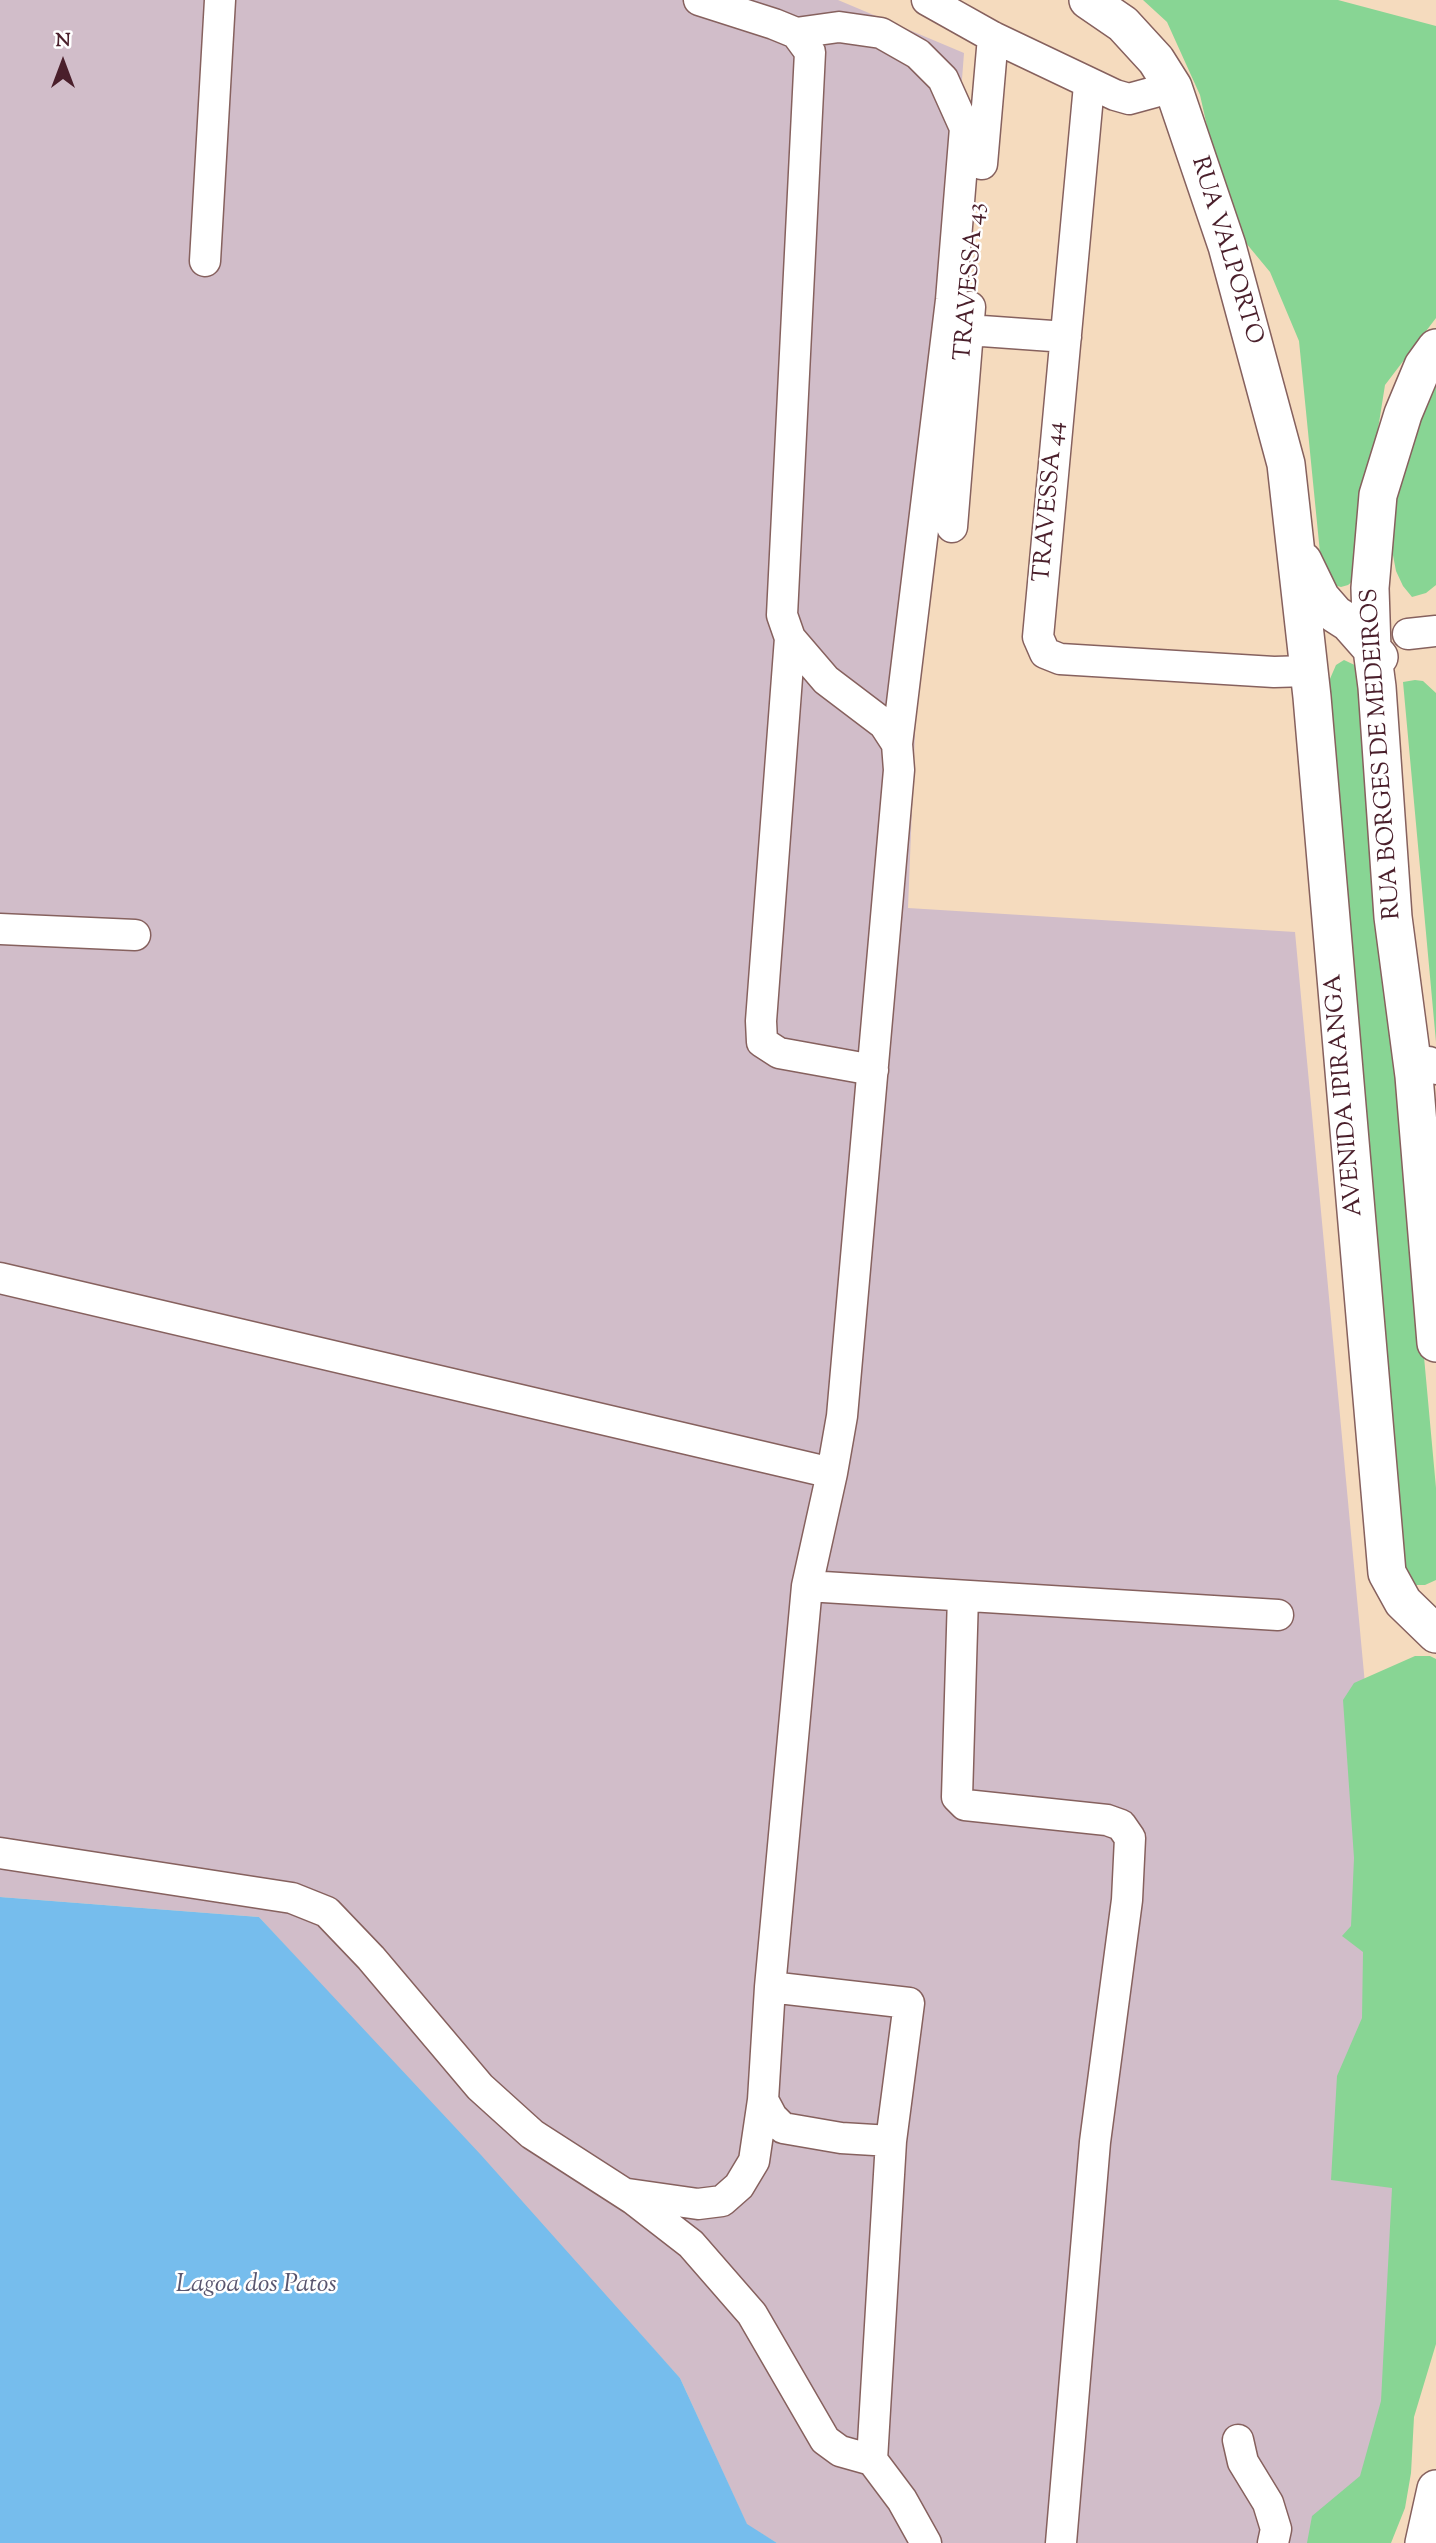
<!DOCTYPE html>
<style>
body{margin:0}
#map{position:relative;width:1436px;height:2543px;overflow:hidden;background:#f5dbbe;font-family:"Sorts Mill Goudy",serif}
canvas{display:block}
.north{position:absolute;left:28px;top:28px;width:70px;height:70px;-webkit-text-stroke:5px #fff;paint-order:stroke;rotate:0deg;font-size:19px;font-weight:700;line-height:28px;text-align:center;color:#4a1f2b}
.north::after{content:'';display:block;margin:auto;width:24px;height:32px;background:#4a1f2b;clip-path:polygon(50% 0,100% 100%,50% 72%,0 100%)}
</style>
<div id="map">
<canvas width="1436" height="2543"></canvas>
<div class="north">N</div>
</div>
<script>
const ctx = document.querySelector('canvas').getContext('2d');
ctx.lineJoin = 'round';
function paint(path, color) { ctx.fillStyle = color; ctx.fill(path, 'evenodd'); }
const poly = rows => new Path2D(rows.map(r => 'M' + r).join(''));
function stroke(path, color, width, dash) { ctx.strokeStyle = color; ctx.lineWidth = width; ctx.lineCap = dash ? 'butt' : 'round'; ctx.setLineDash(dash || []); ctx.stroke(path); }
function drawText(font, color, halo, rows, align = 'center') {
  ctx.font = font + ' "Sorts Mill Goudy",serif'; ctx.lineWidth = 5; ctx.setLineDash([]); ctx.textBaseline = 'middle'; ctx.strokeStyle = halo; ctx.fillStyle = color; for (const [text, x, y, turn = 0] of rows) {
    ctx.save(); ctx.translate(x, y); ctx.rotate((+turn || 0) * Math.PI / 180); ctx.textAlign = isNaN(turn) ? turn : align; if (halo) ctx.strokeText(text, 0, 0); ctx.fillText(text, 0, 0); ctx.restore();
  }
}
paint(poly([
 [0,0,838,0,964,53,918,658,908,908,1295,932,1413,2200,1365,2527,1358,2543,777,2543,747,2525,680,2378,259,1917,0,1897]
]), '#d1bdc9');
paint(poly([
 [1143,0,1338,0,1436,26,1436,318,1385,385,1354,580,1348,585,1341,587,1330,584,1322,573,1299,341,1270,272,1241,237,1211,144,1200,95,1167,22],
 [1436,380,1436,585,1426,593,1412,597,1403,586,1396,571,1392,550,1394,512,1397,488,1416,424],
 [1344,660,1361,668,1436,1488,1436,1580,1425,1585,1412,1585,1403,1574,1326,688,1336,665],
 [1415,680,1423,681,1436,693,1436,1042,1403,682],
 [1415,1656,1430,1656,1436,1659,1436,2344,1414,2417,1411,2473,1405,2508,1391,2543,1307,2543,1312,2516,1360,2476,1381,2401,1392,2188,1331,2180,1337,2076,1362,2018,1363,1952,1342,1936,1351,1926,1354,1858,1343,1700,1354,1683]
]), '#88d594');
paint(poly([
 [0,1897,259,1917,481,2155,680,2378,747,2524,777,2543,0,2543]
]), '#76bded');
const minor = poly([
 [927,0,993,37,1115,95,1129,99,1173,87],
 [796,33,839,27,881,33,918,54,943,79,965,128,951,300,897,744],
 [1089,85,1038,637,1045,653,1060,659,1274,672,1308,671],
 [982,164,993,37],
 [205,261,220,0],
 [968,330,1066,337],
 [952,527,970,307],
 [1408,634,1436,631],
 [790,638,761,1021,762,1042,779,1053,873,1070],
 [0,929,135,935],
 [1429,1062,1436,1069],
 [0,1278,832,1473,842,1416,899,770,897,744,884,724,826,680,790,638,782,615,810,52,796,33,774,24,699,0],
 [832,1473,807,1586,770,1987,763,2100,772,2117,783,2128,841,2138,891,2141,872,2460,902,2500,926,2543],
 [807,1586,1278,1615],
 [963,1596,957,1797,965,1805,1107,1820,1121,1825,1130,1838,1127,1900,1095,2142,1061,2543],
 [0,1853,292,1898,327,1912,371,1958,480,2087,532,2134,633,2199,691,2244,752,2314,825,2440,840,2451,872,2460],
 [770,1987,909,2003,891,2141],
 [628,2194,698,2204,722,2201,739,2186,754,2161,763,2100],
 [1238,2440,1243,2462,1268,2503,1276,2529,1273,2543]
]);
const major = poly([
 [1088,0,1123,24,1156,60,1173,87,1227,246,1286,464,1312,697,1387,1573,1403,1602,1436,1634],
 [1436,348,1423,366,1403,414,1378,495,1370,588,1372,649,1377,687,1393,917,1414,1076,1436,1343],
 [1303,561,1321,598,1335,614,1349,623,1379,657],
 [1424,2543,1436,2489]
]);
stroke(minor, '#86615e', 33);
stroke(major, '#86615e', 40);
stroke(minor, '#fff', 30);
stroke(major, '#fff', 37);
drawText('24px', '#4a1f2b', '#fff', [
 ["RUA VALPORTO",1225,251,73],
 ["TRAVESSA 43",972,282,-85],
 ["TRAVESSA 44",1051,502,-85],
 ["RUA BORGES DE MEDEIROS",1383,754,-94],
 ["AVENIDA IPIRANGA",1346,1095,-95]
]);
drawText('italic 26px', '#59566f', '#fff', [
 ["Lagoa dos Patos",256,2287]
]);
</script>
